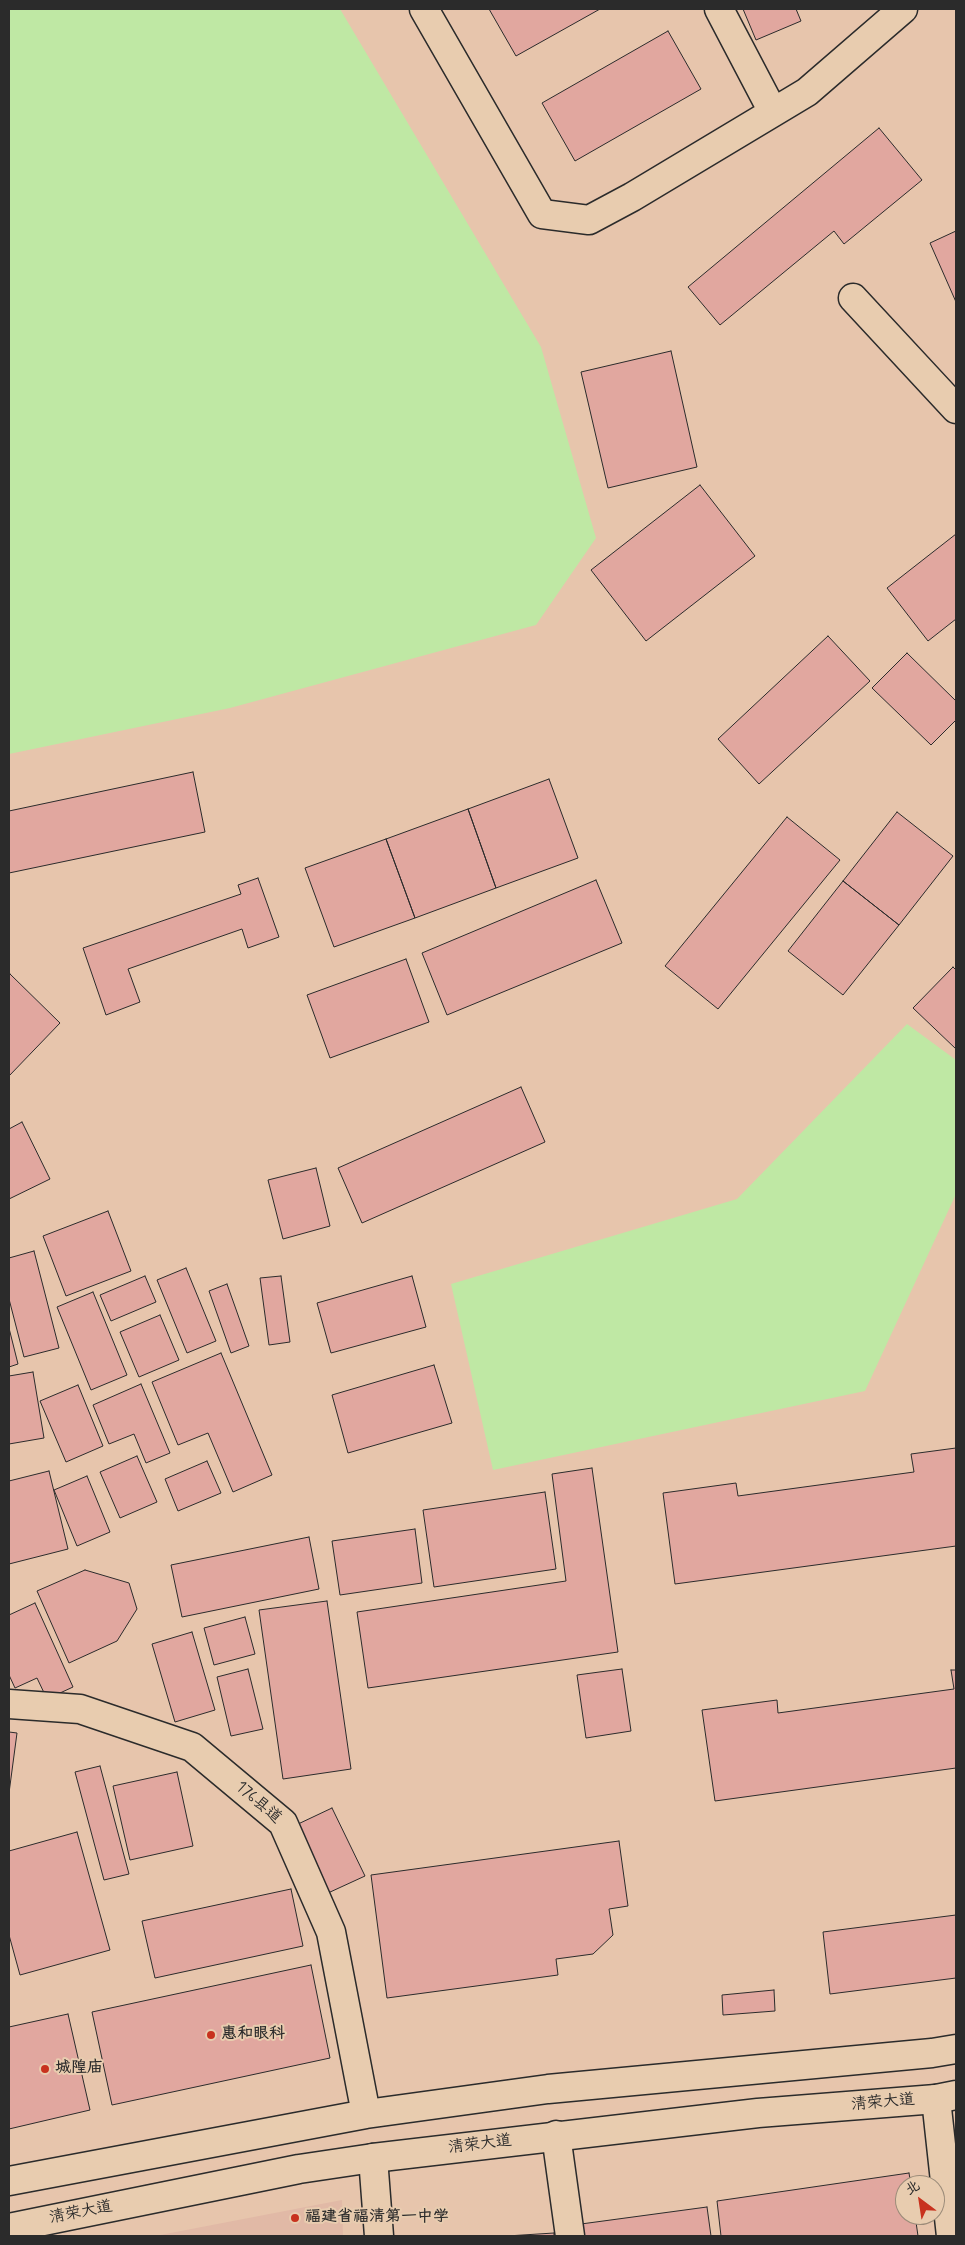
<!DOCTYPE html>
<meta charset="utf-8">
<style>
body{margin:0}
#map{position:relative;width:965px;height:2245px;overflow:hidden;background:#e7c5ac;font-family:Mynerve,"LXGW WenKai TC",sans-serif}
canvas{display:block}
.frame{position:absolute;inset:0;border:10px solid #2b2b2b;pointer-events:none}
.north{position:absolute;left:895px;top:2175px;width:50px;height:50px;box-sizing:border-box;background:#e8ccaf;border:1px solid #9c8c7a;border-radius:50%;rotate:329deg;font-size:14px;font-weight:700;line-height:20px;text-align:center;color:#2b2b2b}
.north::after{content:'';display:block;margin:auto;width:18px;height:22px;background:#c8321e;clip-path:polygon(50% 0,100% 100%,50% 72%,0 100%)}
</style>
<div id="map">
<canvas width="965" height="2245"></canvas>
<div class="frame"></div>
<div class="north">北</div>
</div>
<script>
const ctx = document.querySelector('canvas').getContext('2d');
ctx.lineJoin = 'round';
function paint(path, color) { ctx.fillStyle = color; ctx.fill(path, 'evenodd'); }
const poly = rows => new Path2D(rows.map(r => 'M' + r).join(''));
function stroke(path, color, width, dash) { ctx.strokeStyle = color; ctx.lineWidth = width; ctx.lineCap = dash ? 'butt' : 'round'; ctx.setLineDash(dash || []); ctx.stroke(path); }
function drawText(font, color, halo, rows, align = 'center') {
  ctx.font = font + ' Mynerve,"LXGW WenKai TC",sans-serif'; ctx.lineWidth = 4; ctx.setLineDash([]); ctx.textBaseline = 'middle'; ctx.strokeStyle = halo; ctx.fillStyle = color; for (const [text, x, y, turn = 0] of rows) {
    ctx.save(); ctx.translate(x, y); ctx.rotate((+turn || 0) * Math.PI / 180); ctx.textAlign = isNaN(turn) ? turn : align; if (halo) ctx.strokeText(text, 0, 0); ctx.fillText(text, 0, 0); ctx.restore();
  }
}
paint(poly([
 [342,2200,343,2236,155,2236]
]), '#e1b9a6');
paint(poly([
 [9,9,340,9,541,347,596,538,536,625,230,708,9,754],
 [907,1024,956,1060,956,1194,865,1391,493,1470,451,1284,737,1199]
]), '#bfe8a4');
const building = poly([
 [489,9,600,9,516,56,489,9],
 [743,9,796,9,801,21,756,40,743,9],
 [668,31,701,89,575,161,542,103,668,31],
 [879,128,922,180,844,244,834,231,720,325,688,287,879,128],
 [956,231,956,302,930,243,956,231],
 [671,351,697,467,608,488,581,372,671,351],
 [700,485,755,556,646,641,591,570,700,485],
 [956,534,956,619,928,641,887,588,956,534],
 [828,636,870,681,759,784,718,739,828,636],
 [907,653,956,701,956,720,931,745,872,688,907,653],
 [193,772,205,832,9,873,9,811,193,772],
 [549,779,578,858,496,888,468,809,549,779],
 [468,809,496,888,415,918,386,839,468,809],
 [897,812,953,856,899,925,843,881,897,812],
 [787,817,840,860,718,1009,665,966,787,817],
 [386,839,415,918,334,947,305,868,386,839],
 [258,878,279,937,248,948,242,929,128,969,140,1002,106,1015,83,948,241,894,238,885,258,878],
 [596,880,622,943,447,1015,422,953,596,880],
 [843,881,899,925,843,995,788,951,843,881],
 [406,959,429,1022,330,1058,307,995,406,959],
 [953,967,956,970,956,1049,913,1008,953,967],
 [10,974,60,1023,9,1076,9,976,10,974],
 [521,1087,545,1142,362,1223,338,1168,521,1087],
 [22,1122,50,1179,9,1199,9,1129,22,1122],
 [316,1168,330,1226,283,1239,268,1180,316,1168],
 [108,1211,131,1271,66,1296,43,1236,108,1211],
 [34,1251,59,1348,24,1357,9,1299,9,1258,34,1251],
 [186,1268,216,1341,187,1353,157,1280,186,1268],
 [145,1276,156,1302,111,1321,100,1295,145,1276],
 [281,1276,290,1342,269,1345,260,1278,281,1276],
 [412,1276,426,1327,331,1353,317,1303,412,1276],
 [227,1284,249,1346,231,1353,209,1291,227,1284],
 [93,1292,127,1375,91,1390,57,1307,93,1292],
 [160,1315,179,1360,139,1377,120,1332,160,1315],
 [9,1328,18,1364,9,1367,9,1328],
 [221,1353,272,1475,233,1492,208,1433,178,1445,152,1382,221,1353],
 [434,1365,452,1423,348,1453,332,1395,434,1365],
 [33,1372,44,1438,9,1444,9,1376,33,1372],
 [141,1384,170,1453,146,1463,134,1434,109,1444,93,1405,141,1384],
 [78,1385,103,1446,66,1462,40,1401,78,1385],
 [956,1448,956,1546,675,1584,663,1493,736,1483,738,1496,914,1472,911,1454,956,1448],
 [137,1456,157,1502,120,1518,100,1472,137,1456],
 [207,1461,221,1493,178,1511,165,1479,207,1461],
 [592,1468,618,1652,368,1688,357,1612,566,1581,552,1474,592,1468],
 [49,1471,68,1549,9,1564,9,1481,49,1471],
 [87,1476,110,1532,77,1546,54,1490,87,1476],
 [545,1492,556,1569,434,1587,423,1510,545,1492],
 [415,1529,422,1583,340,1595,332,1541,415,1529],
 [309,1537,319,1589,182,1617,171,1565,309,1537],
 [85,1570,129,1583,137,1609,117,1641,69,1663,37,1591,85,1570],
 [327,1601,351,1769,283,1779,259,1610,327,1601],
 [35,1603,73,1687,47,1699,37,1678,15,1688,9,1675,9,1615,35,1603],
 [245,1617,255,1654,214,1665,204,1628,245,1617],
 [192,1632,215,1710,175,1722,152,1644,192,1632],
 [248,1669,263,1729,231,1736,217,1677,248,1669],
 [622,1669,631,1731,586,1738,577,1675,622,1669],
 [951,1670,956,1670,956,1768,715,1801,702,1710,777,1700,778,1713,954,1689,951,1670],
 [9,1732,17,1733,9,1793,9,1732],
 [100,1766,129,1874,104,1880,75,1772,100,1766],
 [177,1772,193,1846,130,1860,113,1786,177,1772],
 [332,1808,365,1876,328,1893,296,1825,332,1808],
 [77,1832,110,1950,20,1975,9,1935,9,1851,77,1832],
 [619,1841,628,1906,609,1909,613,1935,593,1954,556,1959,558,1975,387,1998,371,1875,619,1841],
 [291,1889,303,1946,155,1978,142,1921,291,1889],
 [956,1915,956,1978,830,1994,823,1932,956,1915],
 [311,1965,330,2058,112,2105,92,2012,311,1965],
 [774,1990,775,2011,723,2015,722,1995,774,1990],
 [68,2014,90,2110,9,2129,9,2027,68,2014],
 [909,2173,911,2185,905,2185,905,2215,915,2215,918,2236,721,2236,717,2201,909,2173],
 [707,2207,711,2236,582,2236,581,2224,707,2207],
 [554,2233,554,2236,507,2236,554,2233]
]);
paint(building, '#e1a79f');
stroke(building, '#2b2b2b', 1);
const minor = poly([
 [424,9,542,214,589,220,632,197,807,92,903,9],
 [719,9,773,112],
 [853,298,956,409],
 [936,2099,951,2236],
 [556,2135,570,2236],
 [373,2158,379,2236]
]);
const major = poly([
 [9,1704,80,1709,192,1747,283,1823,331,1932,366,2114],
 [9,2181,366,2114,548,2089,932,2053,956,2049],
 [9,2228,299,2169,373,2158,758,2113,936,2099,956,2095]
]);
stroke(minor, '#2b2b2b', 31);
stroke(major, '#2b2b2b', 31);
stroke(minor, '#e8ccaf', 28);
stroke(major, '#e8ccaf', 28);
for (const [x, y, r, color] of [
 [211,2035,5,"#c8321e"],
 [45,2069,5,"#c8321e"],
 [295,2218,5,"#c8321e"]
]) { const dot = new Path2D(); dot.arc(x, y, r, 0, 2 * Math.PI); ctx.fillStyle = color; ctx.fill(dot); stroke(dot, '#e8ccaf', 2); }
drawText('16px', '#2b2b2b', '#e8ccaf', [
 ["176县道",258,1803,41],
 ["清荣大道",883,2103,-5],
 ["清荣大道",480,2145,-7],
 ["清荣大道",81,2213,-11]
]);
drawText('bold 16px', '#2b2b2b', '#e8ccaf', [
 ["惠和眼科",221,2035],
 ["城隍庙",55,2069],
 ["福建省福清第一中学",305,2218]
], 'left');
</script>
